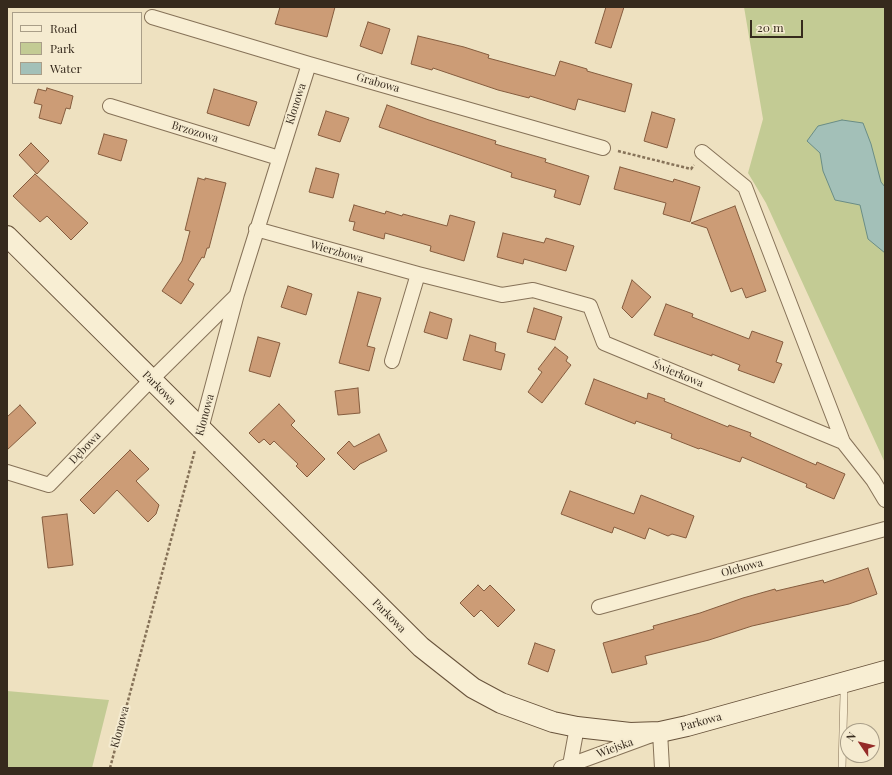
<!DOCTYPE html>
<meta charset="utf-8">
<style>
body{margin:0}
#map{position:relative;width:892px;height:775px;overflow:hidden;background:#eee1c0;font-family:"Playfair Display",serif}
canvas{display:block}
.frame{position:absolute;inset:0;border:8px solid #362a1d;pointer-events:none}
.legend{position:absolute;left:12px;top:12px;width:130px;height:72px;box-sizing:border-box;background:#f5ebd0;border:1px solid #a99e88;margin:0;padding:5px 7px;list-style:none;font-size:12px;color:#362a1d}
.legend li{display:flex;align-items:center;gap:8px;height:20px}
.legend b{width:20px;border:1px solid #a99e88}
.north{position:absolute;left:840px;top:723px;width:40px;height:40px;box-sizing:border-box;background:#f5ebd0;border:1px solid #a99e88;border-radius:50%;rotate:305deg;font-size:11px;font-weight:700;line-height:16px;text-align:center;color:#362a1d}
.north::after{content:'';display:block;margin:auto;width:14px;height:18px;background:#952b28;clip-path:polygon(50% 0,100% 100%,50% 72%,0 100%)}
.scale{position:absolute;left:750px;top:20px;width:53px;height:18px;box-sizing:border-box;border:2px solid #362a1d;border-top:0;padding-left:5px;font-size:12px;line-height:14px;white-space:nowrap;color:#362a1d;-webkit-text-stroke:3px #f5ebd0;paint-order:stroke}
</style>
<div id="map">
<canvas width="892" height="775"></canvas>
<div class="frame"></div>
<ul class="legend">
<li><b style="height:5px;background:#f8eed3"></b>Road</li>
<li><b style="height:11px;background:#c3cb94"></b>Park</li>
<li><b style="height:11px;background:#a3c0b8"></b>Water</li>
</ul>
<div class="north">N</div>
<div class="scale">20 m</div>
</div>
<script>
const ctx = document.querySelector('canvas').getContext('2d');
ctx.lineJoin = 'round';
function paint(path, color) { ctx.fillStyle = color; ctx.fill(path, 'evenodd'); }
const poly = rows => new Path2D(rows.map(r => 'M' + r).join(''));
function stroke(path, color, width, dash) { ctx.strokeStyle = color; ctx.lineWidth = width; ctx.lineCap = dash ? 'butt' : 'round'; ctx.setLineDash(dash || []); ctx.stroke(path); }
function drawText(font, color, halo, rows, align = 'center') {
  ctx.font = font + ' "Playfair Display",serif'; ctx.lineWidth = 4; ctx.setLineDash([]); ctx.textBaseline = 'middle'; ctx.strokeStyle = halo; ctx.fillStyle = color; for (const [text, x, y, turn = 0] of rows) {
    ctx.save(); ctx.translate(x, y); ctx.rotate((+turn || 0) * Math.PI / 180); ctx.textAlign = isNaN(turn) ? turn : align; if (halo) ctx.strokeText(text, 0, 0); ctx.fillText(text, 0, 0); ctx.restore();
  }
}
paint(poly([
 [744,7,885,7,885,463,766,203,748,173,763,119],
 [7,691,109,700,92,768,7,768]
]), '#c3cb94');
const water = poly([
 [842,120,863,123,871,144,881,182,885,187,885,253,868,239,860,205,835,200,823,171,820,153,807,141,818,126,842,120]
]);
paint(water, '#a3c0b8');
stroke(water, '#6a8d86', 1);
const building = poly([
 [280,7,335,7,327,37,275,24,280,7],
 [606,7,624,7,611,48,595,43,606,7],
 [368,22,390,29,382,54,360,46,368,22],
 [418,36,464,47,489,55,488,58,555,76,560,61,587,69,587,71,632,84,625,112,578,99,575,110,530,96,529,98,498,90,433,68,432,70,411,64,418,36],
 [47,88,73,96,70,109,66,108,61,124,39,118,42,105,34,103,38,89,46,91,47,88],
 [214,89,257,102,249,126,207,113,214,89],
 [387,105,429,120,496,141,495,144,546,159,545,162,589,176,580,205,554,197,556,190,511,177,512,173,379,127,387,105],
 [326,111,349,118,340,142,318,135,326,111],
 [652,112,675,119,667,148,644,141,652,112],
 [104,134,127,140,121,161,98,154,104,134],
 [31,143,49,161,37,174,19,155,31,143],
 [620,167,673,182,674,179,700,187,690,222,663,214,666,203,614,189,620,167],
 [316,168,339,174,333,198,309,192,316,168],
 [35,174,88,223,71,240,47,216,40,222,13,196,35,174],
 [198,178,205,180,205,178,226,183,209,248,207,248,204,258,202,257,188,280,194,284,181,304,162,291,182,261,190,231,185,230,198,178],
 [354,205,385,214,386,211,402,216,403,214,447,226,450,215,475,222,464,261,430,251,431,246,385,233,384,239,353,230,355,222,349,221,354,205],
 [735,206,766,291,746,298,742,288,731,292,707,228,691,223,735,206],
 [503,233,544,243,546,238,574,246,566,271,524,259,523,264,497,257,503,233],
 [632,280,651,297,632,318,622,308,632,280],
 [288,286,312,294,306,315,281,307,288,286],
 [358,292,381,298,367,346,375,348,369,371,339,363,358,292],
 [666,304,693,314,692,317,749,339,752,331,783,342,776,362,782,364,774,383,738,370,740,365,712,354,712,356,654,335,666,304],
 [534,308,562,317,555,340,527,332,534,308],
 [430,312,452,319,447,339,424,332,430,312],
 [470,335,496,343,495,351,505,354,501,370,463,360,470,335],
 [258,337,280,343,270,377,249,371,258,337],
 [555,347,568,357,566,361,571,365,542,403,528,392,542,372,538,369,555,347],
 [594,379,647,399,648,393,665,399,664,401,728,427,729,425,751,433,750,436,816,465,817,462,845,474,834,499,806,487,807,484,742,457,740,462,700,448,699,449,671,438,672,434,636,421,635,424,585,404,594,379],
 [358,388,360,413,338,415,335,391,358,388],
 [279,404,295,421,291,425,325,459,307,477,296,466,298,464,274,441,270,445,264,439,259,443,249,433,279,404],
 [20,405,36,423,7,450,7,417,20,405],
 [379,434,387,451,360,464,354,470,337,453,349,441,354,447,379,434],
 [130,450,149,469,136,481,159,505,156,514,148,522,117,490,94,514,80,500,130,450],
 [570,491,634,514,641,495,694,516,686,538,672,534,668,536,649,528,645,539,614,527,612,533,561,514,570,491],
 [67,514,73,565,48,568,42,517,67,514],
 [868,568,877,594,849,604,752,626,709,640,645,656,647,664,612,673,603,643,654,629,653,626,700,613,743,598,775,589,776,591,823,580,824,583,868,568],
 [478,585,484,591,490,585,515,610,498,627,481,610,474,617,460,603,478,585],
 [535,643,555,650,548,672,528,664,535,643]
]);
paint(building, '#cc9c76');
stroke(building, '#855c3e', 1);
const lane = poly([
 [842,768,844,694,842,685]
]);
const street = poly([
 [152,17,309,64,603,148],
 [110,106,279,158],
 [702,152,745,187,843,442],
 [256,229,418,274,502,295,533,290,590,306,604,343,843,442,873,480,885,500],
 [392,361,418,274],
 [201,429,237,294,309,64],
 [7,472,49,485,143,388,236,296],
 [599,607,885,529],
 [570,765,660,732,662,768],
 [561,768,570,765,577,727]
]);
const secondary = poly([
 [7,236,421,647,473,688,501,703,553,722,577,727,630,733,660,732,687,726,885,671]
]);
stroke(lane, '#867258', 8);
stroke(street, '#867258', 16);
stroke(secondary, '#68533b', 22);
stroke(poly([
 [618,151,691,169,694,165],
 [110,768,195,450]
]), '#867258', 2.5, [3, 2]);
stroke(lane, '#f8eed3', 7);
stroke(street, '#f8eed3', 14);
stroke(secondary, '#f8eed3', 20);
drawText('11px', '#362a1d', '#f5ebd0', [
 ["Grabowa",378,83,16],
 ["Klonowa",296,104,-72],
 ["Brzozowa",195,132,17],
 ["Wierzbowa",337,252,16],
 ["Świerkowa",678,374,22],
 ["Parkowa",159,388,45],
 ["Klonowa",205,415,-75],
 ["Dębowa",85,448,-46],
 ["Olchowa",742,568,-15],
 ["Parkowa",389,616,45],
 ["Parkowa",701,722,-15],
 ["Klonowa",120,727,-75],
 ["Wiejska",615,748,-20]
]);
</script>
